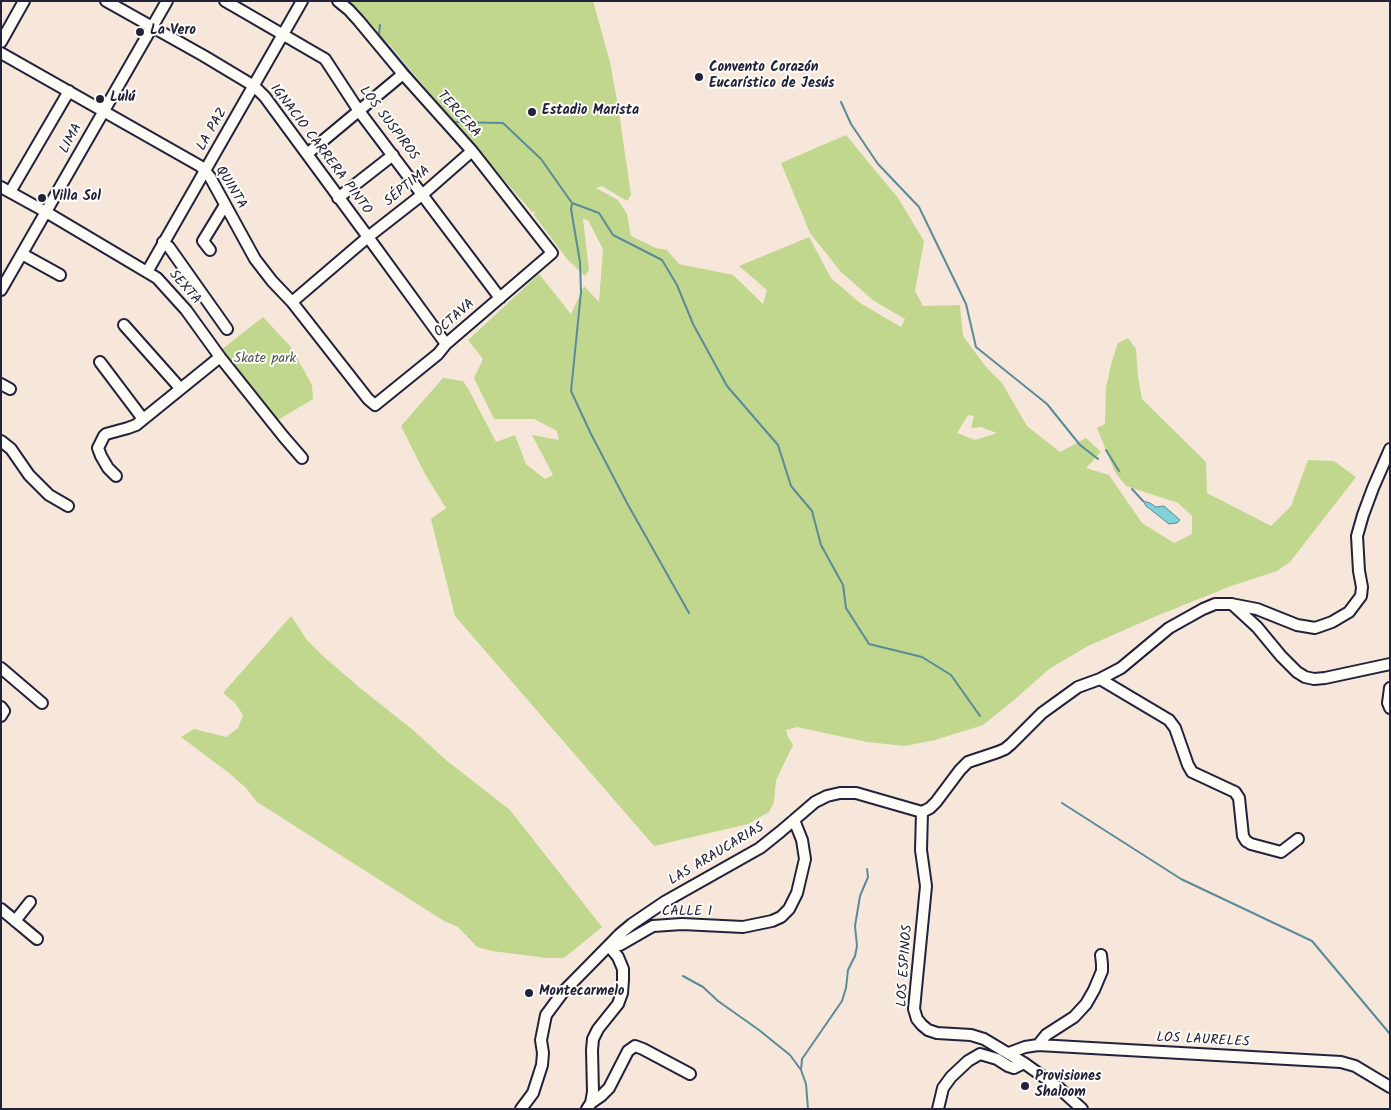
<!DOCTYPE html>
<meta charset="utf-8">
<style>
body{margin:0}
#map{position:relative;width:1391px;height:1110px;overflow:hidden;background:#f7e7db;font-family:Kalam,sans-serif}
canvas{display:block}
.frame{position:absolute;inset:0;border:2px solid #22223b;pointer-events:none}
</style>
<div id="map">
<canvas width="1391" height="1110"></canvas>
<div class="frame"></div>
</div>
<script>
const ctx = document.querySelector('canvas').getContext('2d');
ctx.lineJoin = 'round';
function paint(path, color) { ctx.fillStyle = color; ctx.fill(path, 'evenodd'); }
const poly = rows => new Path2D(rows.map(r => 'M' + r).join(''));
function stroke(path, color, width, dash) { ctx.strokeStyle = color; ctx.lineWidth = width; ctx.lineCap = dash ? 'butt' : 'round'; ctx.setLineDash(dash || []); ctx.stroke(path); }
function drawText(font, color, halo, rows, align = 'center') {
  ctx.font = font + ' Kalam,sans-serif'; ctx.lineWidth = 4; ctx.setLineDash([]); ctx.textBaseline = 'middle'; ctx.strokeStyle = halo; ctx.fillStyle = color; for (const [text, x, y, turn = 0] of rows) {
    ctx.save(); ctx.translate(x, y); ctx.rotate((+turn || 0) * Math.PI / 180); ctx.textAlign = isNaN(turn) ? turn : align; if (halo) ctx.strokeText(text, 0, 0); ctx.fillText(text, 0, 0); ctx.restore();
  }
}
paint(poly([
 [347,1,593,1,610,62,618,106,631,195,627,201,602,186,596,188,618,200,627,214,631,236,656,248,667,250,679,264,733,275,763,304,767,290,739,266,809,237,831,278,860,303,901,327,905,319,874,301,841,272,810,233,781,163,846,135,898,198,924,241,915,291,923,306,960,305,963,336,986,367,1002,383,1027,426,1060,452,1086,438,1101,452,1086,468,1109,475,1142,523,1174,543,1192,534,1192,516,1178,503,1126,486,1115,472,1097,428,1105,424,1106,387,1112,361,1118,343,1128,338,1136,349,1138,377,1142,399,1206,462,1207,493,1271,526,1291,506,1308,460,1334,461,1356,477,1290,562,1277,571,1231,586,1154,617,1088,646,1049,669,1013,701,983,725,935,740,905,746,867,742,797,727,786,730,788,737,793,745,776,780,774,802,769,812,748,824,654,846,455,616,431,519,446,508,425,474,401,426,443,378,463,381,469,390,496,442,515,435,526,464,545,479,553,475,532,435,559,440,557,431,534,419,494,419,474,378,483,359,468,340,539,274,571,314,584,286,599,302,603,249,588,220,583,219,589,270,585,276,567,259,534,215,535,211,532,212,450,118,389,44,366,22,361,16,359,10],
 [968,415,974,416,971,428,981,427,997,433,975,440,957,433],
 [263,317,291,347,312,385,313,399,278,420,221,350],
 [291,616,307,640,323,656,360,688,413,730,446,760,510,810,602,927,564,958,547,958,492,951,477,947,458,927,444,921,257,802,246,788,229,773,181,737,194,729,226,737,238,728,243,715,235,703,223,693]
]), '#c0d78d');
const water = poly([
 [1143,501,1150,503,1156,507,1164,506,1180,520,1177,523,1169,524,1146,506,1143,501]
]);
paint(water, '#80d1d8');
stroke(water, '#5a8b99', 1);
stroke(poly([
 [380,25,379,35,434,101],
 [841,102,851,124,878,164,919,207,966,304,976,347,1047,404,1080,445,1098,459],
 [452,122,503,123,541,159,572,203,599,213,613,235,662,260,677,285,693,324,727,386,778,445,791,486,812,511,821,545,843,585,846,608,869,644,922,657,951,675,980,716],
 [572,204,571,209,580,262,581,292,571,391,591,434,627,503,689,613],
 [1106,450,1119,471],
 [1132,489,1143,501],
 [1062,803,1181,879,1312,941,1390,1034],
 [683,976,703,987,718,1001,759,1030,790,1055,801,1070,806,1084,808,1109],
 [801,1070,802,1059,842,1001,846,988,848,970,855,956,857,946,855,926,860,896,868,877,867,869]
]), '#5a8b99', 2);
const minor = poly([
 [106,1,204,56,254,86,265,97,368,237,446,344],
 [225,1,325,59,359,111,500,298],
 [1,42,24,1],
 [1,53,200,166,205,171,210,177,255,259,272,281,292,302,368,399,375,405,438,354,446,344,552,253,472,151,403,74,359,21,349,10,338,1],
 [307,154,403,74],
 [1,187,46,212,157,278,186,310,220,357,283,436,302,458],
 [10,192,69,91],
 [338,198,393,155],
 [163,242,169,247,227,329],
 [210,250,203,241,225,205],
 [22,254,60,275],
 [147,272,302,1],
 [1,290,167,1],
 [292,302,368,237,423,194,472,151],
 [124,325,180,388],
 [100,362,143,419],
 [1,384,10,389],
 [1,441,11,449,29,475,49,495,68,506],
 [116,476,108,468,101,456,98,448,104,436,106,434,128,428,136,425,220,357],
 [1232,604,1257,627,1281,656,1297,672,1305,677,1314,679,1325,678,1390,664],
 [1,668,42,703],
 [1100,679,1169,720,1175,728,1188,765,1192,772,1235,792,1239,798,1243,836,1246,841,1251,844,1281,852,1298,839],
 [1390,688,1388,703,1390,708],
 [1,707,4,711,1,716],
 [922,812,921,850,926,886,914,1009,917,1019,922,1025,928,1030,937,1033,971,1035,984,1039,1024,1063,1059,1088,1082,1109],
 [1,909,37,939],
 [15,921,30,902],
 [1038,1045,1046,1035,1074,1017,1086,1004,1094,990,1102,971,1102,964,1101,955],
 [1009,1053,1025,1047,1038,1045,1341,1062,1355,1066,1390,1087],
 [591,1103,601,1096,609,1088,628,1051,635,1046,643,1049,690,1074],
 [521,1109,533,1093,542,1065,543,1053,541,1040,546,1015,563,992,620,934,632,924,666,901,760,848,780,832,815,802,827,796,840,793,856,793,922,812,930,808,936,802,960,770,968,762,998,752,1005,749,1011,744,1042,713,1078,687,1100,679,1121,668,1169,628,1203,609,1215,604,1231,604,1257,609,1297,625,1315,628,1332,622,1349,612,1361,596,1362,587,1359,571,1357,536,1363,515,1373,488,1390,449],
 [587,1109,591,1103,593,1092,592,1050,593,1039,598,1029,618,1004,622,993,623,980,623,969,618,957,609,946,620,945,653,926,682,924,743,927,772,921,781,917,789,909,797,893,805,859,802,840,794,820],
 [938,1109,943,1088,951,1077,968,1061,980,1054,997,1059,1008,1066,1014,1068,1024,1063]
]);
stroke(minor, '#22223b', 14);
stroke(minor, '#fdfcf7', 10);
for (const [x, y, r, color] of [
 [140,32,5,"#22223b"],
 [699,77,5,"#22223b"],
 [100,99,5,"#22223b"],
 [532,112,5,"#22223b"],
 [42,198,5,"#22223b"],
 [529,993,5,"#22223b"],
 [1025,1086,5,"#22223b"]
]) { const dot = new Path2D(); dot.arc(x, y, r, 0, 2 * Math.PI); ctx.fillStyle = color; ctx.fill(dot); stroke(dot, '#fdfcf7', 2); }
drawText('bold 14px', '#22223b', '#fdfcf7', [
 ["La Vero",150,32],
 ["Convento Corazón",709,69],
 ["Eucarístico de Jesús",709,85],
 ["Lulú",110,99],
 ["Estadio Marista",542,112],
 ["Villa Sol",52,198],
 ["Montecarmelo",539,993],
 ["Provisiones",1035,1078],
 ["Shaloom",1035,1094]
], 'left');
drawText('14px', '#22223b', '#fdfcf7', [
 ["TERCERA",458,115,48],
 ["LOS SUSPIROS",388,124,53],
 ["LA PAZ",213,130,-60],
 ["LIMA",72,139,-61],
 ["IGNACIO CARRERA PINTO",320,150,53],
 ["SÉPTIMA",408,187,-40],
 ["QUINTA",230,188,59],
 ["SEXTA",184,288,49],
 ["OCTAVA",455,319,-42],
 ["LAS ARAUCARIAS",717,855,-31],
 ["CALLE 1",687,913],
 ["LOS ESPINOS",906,966,-86],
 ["LOS LAURELES",1203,1041,3]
]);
drawText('14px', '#515854', '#fdfcf7', [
 ["Skate park",265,360]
]);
</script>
